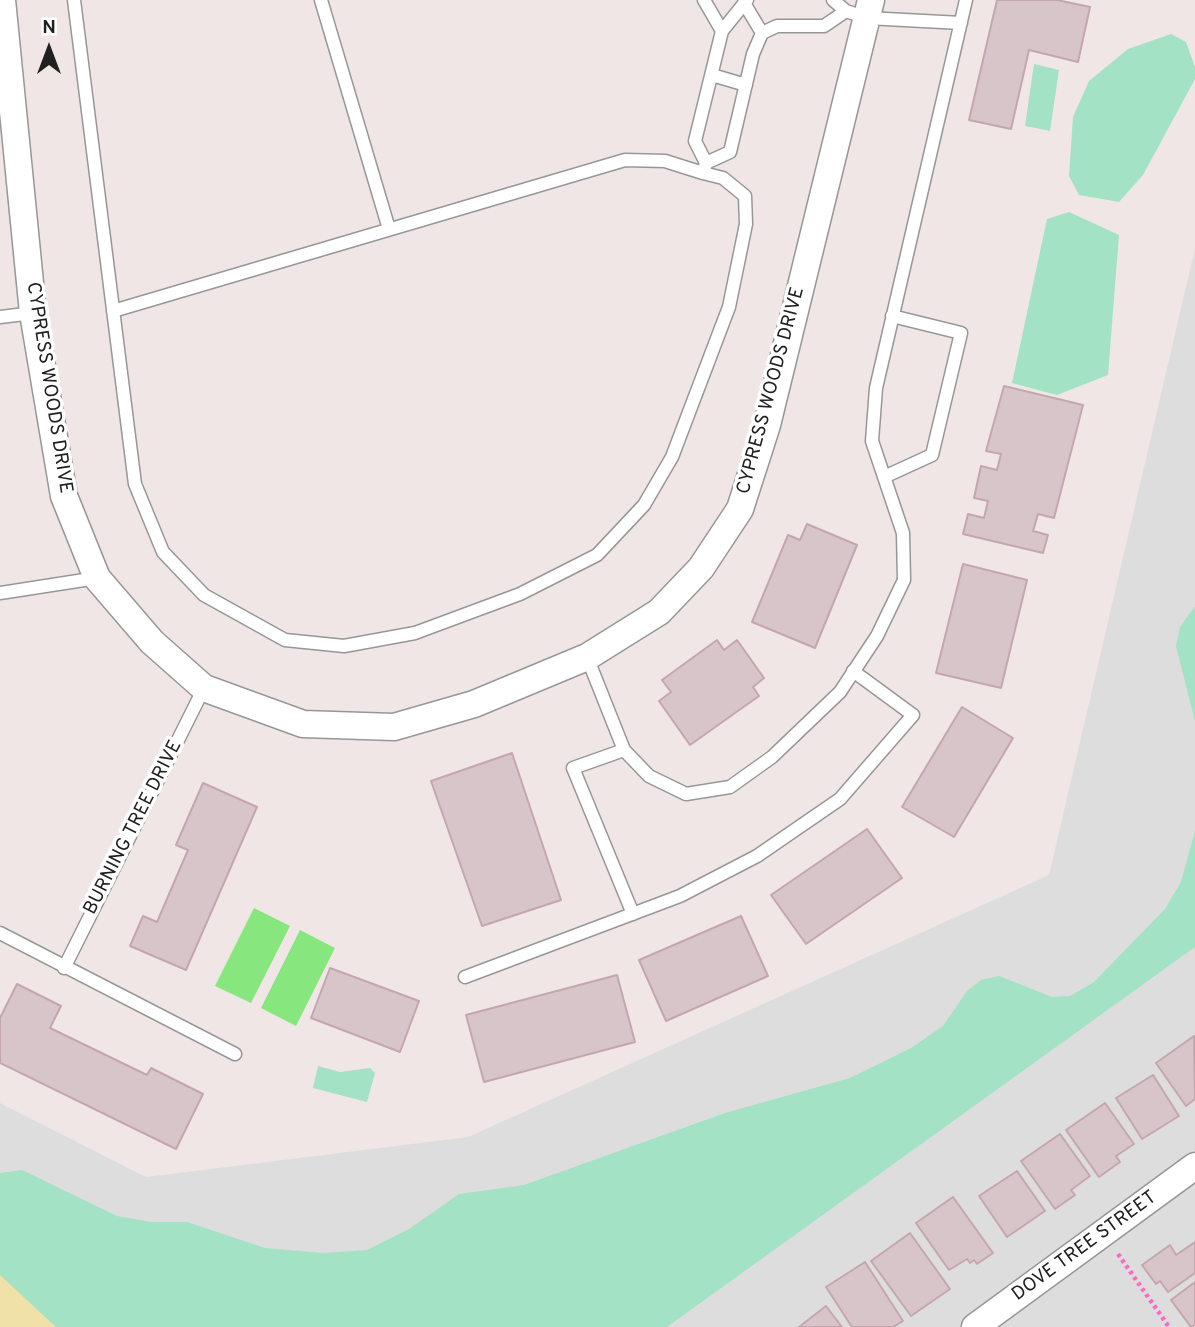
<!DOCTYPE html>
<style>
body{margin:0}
#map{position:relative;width:1195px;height:1327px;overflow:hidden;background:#f1e6e6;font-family:Overpass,sans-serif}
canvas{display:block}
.north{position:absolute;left:14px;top:14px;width:70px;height:70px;-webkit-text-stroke:5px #fff;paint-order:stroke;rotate:0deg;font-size:19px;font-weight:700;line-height:28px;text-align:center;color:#202020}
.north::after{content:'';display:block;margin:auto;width:24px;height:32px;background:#202020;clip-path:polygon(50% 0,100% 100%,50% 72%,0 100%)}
</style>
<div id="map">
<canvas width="1195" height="1327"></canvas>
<div class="north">N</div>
</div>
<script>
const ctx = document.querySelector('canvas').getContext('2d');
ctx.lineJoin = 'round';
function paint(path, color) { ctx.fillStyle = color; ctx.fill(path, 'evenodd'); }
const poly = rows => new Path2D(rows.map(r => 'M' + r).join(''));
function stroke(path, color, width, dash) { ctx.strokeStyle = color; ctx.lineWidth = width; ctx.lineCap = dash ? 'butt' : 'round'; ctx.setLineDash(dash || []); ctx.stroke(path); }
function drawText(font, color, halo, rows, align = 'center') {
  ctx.font = font + ' Overpass,sans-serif'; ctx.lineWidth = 7; ctx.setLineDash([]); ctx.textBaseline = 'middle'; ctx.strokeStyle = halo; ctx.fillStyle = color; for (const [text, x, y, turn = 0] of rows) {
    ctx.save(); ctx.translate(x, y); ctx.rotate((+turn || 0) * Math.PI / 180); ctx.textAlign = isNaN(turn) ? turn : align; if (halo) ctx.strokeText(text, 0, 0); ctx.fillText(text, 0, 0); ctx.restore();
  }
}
paint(poly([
 [1195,248,1195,1327,0,1327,0,1103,146,1177,468,1137,1049,875]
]), '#deddde');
paint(poly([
 [0,1275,2,1276,56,1327,0,1327]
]), '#efe1a8');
paint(poly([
 [254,908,290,926,251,1003,215,986],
 [300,930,335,948,296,1026,261,1008]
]), '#87e67e');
paint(poly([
 [1171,34,1186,42,1195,67,1195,79,1143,175,1119,202,1079,195,1069,176,1073,117,1089,81,1128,49],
 [1034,64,1059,70,1050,131,1025,126],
 [1069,212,1119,235,1108,375,1057,395,1012,383,1047,219],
 [1195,606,1195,721,1176,646,1180,627],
 [1195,831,1195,947,667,1327,56,1327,0,1275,0,1173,22,1170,117,1216,152,1222,187,1222,265,1248,323,1253,367,1250,409,1229,459,1194,524,1185,725,1113,850,1078,911,1048,943,1026,967,991,981,980,999,976,1052,997,1070,996,1094,982,1165,909,1181,882],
 [318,1066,340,1072,370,1068,375,1073,367,1102,313,1088]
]), '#a3e2c4');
const building = poly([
 [997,0,1057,0,1090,7,1078,62,1029,50,1011,129,969,120,997,0],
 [1004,386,1083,405,1054,518,1038,514,1033,531,1048,535,1043,553,963,534,968,514,984,518,988,501,974,498,981,466,997,470,1001,454,986,451,1004,386],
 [807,524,857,545,815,648,752,622,788,535,800,540,807,524],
 [963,564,1027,580,1001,688,936,673,963,564],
 [717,640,724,650,737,640,764,678,753,687,759,696,690,745,659,701,671,692,662,680,717,640],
 [962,707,1013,738,954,837,902,807,962,707],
 [512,753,561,900,482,926,431,781,512,753],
 [203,783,257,807,186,970,130,946,143,916,157,922,188,850,176,845,203,783],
 [867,829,902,878,806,944,771,895,867,829],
 [741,916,768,976,666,1021,639,960,741,916],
 [330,968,419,1001,400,1052,311,1018,330,968],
 [617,975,635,1042,484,1082,466,1015,617,975],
 [17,984,61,1006,50,1028,147,1075,151,1068,203,1094,176,1149,0,1063,0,1018,17,984],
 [1194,1036,1195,1099,1186,1106,1156,1063,1194,1036],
 [1153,1075,1179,1116,1142,1139,1116,1098,1153,1075],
 [1105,1103,1134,1144,1116,1156,1120,1162,1099,1177,1066,1130,1105,1103],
 [1060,1134,1090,1176,1071,1190,1075,1195,1055,1209,1021,1161,1060,1134],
 [1017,1171,1045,1211,1007,1237,979,1196,1017,1171],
 [953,1197,993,1253,977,1264,974,1260,970,1263,967,1259,949,1270,916,1223,953,1197],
 [910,1233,950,1289,911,1316,871,1261,910,1233],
 [1195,1242,1195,1273,1168,1292,1160,1281,1156,1284,1142,1265,1170,1245,1176,1255,1195,1242],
 [865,1262,903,1321,893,1327,852,1327,826,1287,865,1262],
 [1195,1282,1195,1325,1191,1327,1171,1300,1195,1282],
 [826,1306,842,1327,799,1327,826,1306]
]);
paint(building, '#d8c5ca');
stroke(building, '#c4a7ae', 2);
const service = poly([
 [74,0,135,484,163,552,204,595,285,640,344,646,415,633,520,594,597,555,644,505,672,457,729,307,746,224,745,196,723,178,703,173,706,163,695,141,722,31,747,0],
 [321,0,389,229],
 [704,0,722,31],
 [833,0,846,11,867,18,961,23],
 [744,3,762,33],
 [712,75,746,85],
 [706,163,730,152,753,54,762,33,777,26,824,26,846,11],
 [113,311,625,160,665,161,703,173],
 [0,317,33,313],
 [884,477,932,455,961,333,892,316],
 [0,593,97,578],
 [587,657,624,750,649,776,686,794,730,787,772,757,840,692,877,636,904,580,903,533,872,441,876,388,966,0],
 [624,750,573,768,633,914],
 [0,933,235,1054],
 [64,968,204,688],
 [465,977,680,896,757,856,840,799,913,715,853,671]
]);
const minor = poly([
 [2,0,33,313,64,496,97,578,152,642,204,688,303,724,394,727,474,704,587,657,659,612,701,568,740,509,767,425,871,0],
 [975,1327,1195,1166]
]);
stroke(service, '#979797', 15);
stroke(minor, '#979797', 29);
stroke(poly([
 [1118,1254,1169,1327]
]), '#ff69c2', 4.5, [3.5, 3.5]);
stroke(service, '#fff', 12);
stroke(minor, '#fff', 26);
drawText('19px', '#202020', '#fff', [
 ["CYPRESS WOODS DRIVE",48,388,81],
 ["CYPRESS WOODS DRIVE",772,391,-75],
 ["BURNING TREE DRIVE",134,828,-63],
 ["DOVE TREE STREET",1085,1247,-36]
]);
</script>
